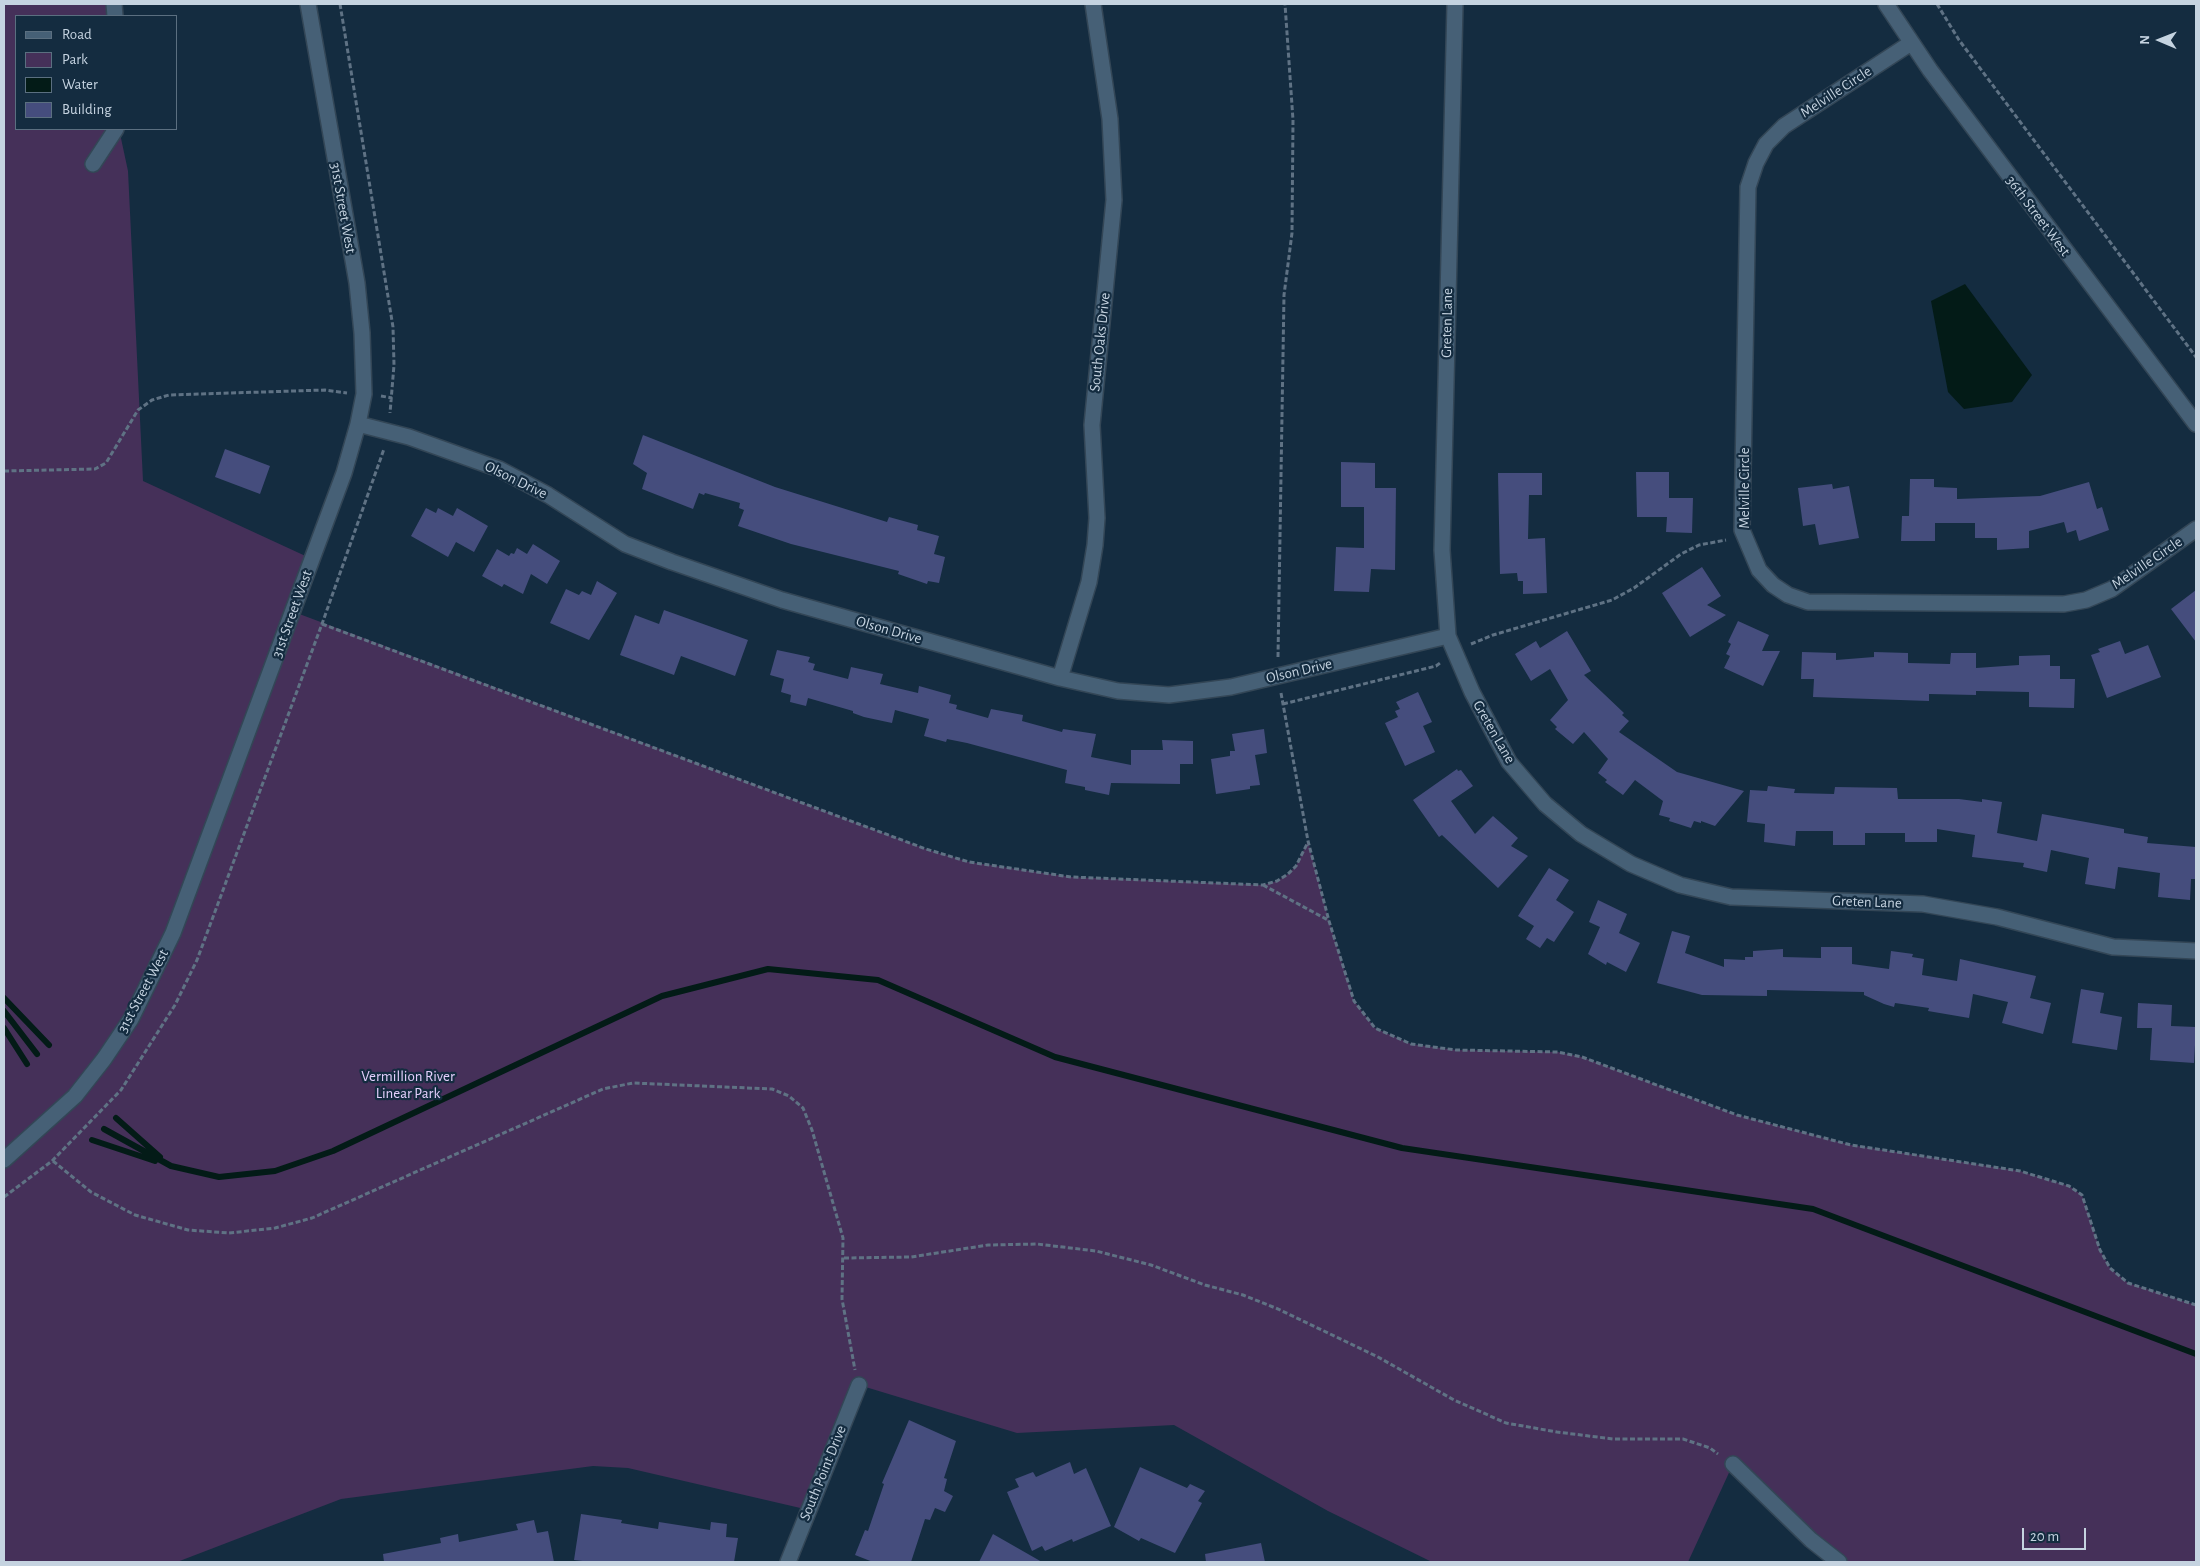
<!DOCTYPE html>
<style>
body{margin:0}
#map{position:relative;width:2200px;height:1566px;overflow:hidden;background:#142c40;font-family:"Alegreya Sans",sans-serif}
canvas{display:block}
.frame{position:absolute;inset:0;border:5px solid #c5d3e0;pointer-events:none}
.legend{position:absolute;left:15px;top:15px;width:162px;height:115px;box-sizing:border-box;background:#142c40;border:1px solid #5b6f80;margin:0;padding:6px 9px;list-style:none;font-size:15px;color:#c5d3e0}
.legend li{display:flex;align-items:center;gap:10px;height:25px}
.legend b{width:25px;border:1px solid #5b6f80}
.north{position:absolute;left:2135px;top:15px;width:50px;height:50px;-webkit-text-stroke:4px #142c40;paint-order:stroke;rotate:271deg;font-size:14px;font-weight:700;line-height:20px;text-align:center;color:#c5d3e0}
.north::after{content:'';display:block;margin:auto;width:18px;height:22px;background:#c5d3e0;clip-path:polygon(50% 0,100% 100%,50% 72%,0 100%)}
.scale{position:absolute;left:2022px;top:1528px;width:64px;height:22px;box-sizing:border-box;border:2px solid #c5d3e0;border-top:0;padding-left:6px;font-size:15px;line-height:18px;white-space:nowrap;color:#c5d3e0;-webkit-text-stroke:4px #142c40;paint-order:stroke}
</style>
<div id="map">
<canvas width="2200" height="1566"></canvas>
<div class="frame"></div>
<ul class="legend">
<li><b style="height:6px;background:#466076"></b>Road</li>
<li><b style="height:14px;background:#453059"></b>Park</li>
<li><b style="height:14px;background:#031b17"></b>Water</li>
<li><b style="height:14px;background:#454d7d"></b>Building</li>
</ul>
<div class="north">N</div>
<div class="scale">20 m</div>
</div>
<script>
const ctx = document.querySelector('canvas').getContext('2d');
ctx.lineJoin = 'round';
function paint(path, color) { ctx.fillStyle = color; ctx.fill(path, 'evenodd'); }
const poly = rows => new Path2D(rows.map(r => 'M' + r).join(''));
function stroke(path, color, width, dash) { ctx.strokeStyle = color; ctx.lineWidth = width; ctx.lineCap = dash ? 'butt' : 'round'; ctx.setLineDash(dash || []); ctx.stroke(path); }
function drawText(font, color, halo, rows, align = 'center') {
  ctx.font = font + ' "Alegreya Sans",sans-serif'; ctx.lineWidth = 4.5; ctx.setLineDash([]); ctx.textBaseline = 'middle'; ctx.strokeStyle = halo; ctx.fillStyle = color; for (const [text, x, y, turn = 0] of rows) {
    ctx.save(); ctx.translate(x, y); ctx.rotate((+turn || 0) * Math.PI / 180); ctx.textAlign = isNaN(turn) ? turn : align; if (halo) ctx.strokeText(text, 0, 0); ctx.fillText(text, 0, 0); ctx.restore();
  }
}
paint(poly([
 [4,4,114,4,115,16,16,16,16,129,119,129,128,171,143,481,312,559,294,612,926,849,969,862,1071,877,1263,885,1277,881,1288,874,1296,866,1308,841,1329,921,1354,1001,1375,1028,1411,1044,1456,1050,1558,1052,1582,1057,1737,1115,1851,1145,2020,1171,2069,1186,2082,1195,2100,1250,2110,1268,2128,1283,2196,1305,2196,1562,1839,1562,1733,1464,1688,1562,1432,1562,1328,1511,1174,1425,1017,1433,859,1385,809,1510,628,1468,593,1466,341,1499,177,1562,4,1562]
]), '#453059');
paint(poly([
 [1965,284,2032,375,2012,402,1964,409,1948,392,1931,301]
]), '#031b17');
stroke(poly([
 [4,998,49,1045],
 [4,1011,37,1054],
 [4,1028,27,1064],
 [116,1118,160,1157],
 [104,1129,171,1166,219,1177,275,1171,333,1151,662,996,768,969,878,980,1055,1057,1402,1148,1813,1209,2196,1354],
 [92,1140,155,1161]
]), '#031b17', 6);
paint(poly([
 [643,435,775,487,887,522,889,517,918,525,917,530,939,536,934,554,945,557,939,583,928,581,927,584,898,574,899,571,791,544,738,526,744,510,739,508,740,503,705,493,704,495,699,493,693,509,642,489,647,473,633,464],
 [225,449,270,466,260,494,215,477],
 [1341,462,1375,463,1375,488,1396,488,1395,570,1371,569,1369,592,1334,591,1336,547,1364,548,1364,507,1341,507],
 [1636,472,1669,472,1669,498,1693,498,1692,533,1666,532,1667,517,1637,517],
 [1498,473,1542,473,1542,495,1529,495,1528,539,1545,538,1547,593,1523,594,1523,581,1518,581,1517,573,1500,574],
 [1910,479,1934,479,1934,487,1957,488,1957,499,2040,496,2089,482,2097,509,2102,507,2109,530,2079,541,2076,530,2067,533,2064,522,2029,531,2029,548,1997,550,1997,538,1975,538,1975,523,1935,523,1935,541,1901,541,1902,516,1909,516],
 [1832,484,1833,489,1849,486,1859,538,1819,545,1815,524,1803,526,1798,488],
 [426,508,436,513,438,508,453,516,457,508,488,526,474,552,456,542,448,557,411,536],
 [533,544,560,561,547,584,531,574,523,594,504,584,502,587,482,576,497,549,509,556,511,553,514,554,517,548,527,554],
 [1702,567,1721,596,1707,605,1726,615,1690,637,1662,593],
 [597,581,617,593,589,640,550,623,566,589,579,595,582,591,591,595],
 [2196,590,2196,642,2171,609],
 [664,610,748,640,735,676,681,656,674,675,620,655,635,615,659,624],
 [1738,621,1769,635,1762,651,1780,651,1763,686,1724,668,1730,656,1726,654,1731,644,1728,642],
 [1567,631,1591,671,1584,675,1624,713,1622,715,1629,721,1619,732,1677,772,1744,791,1715,826,1701,821,1701,823,1694,821,1691,828,1669,821,1670,818,1659,815,1663,801,1635,780,1623,795,1605,782,1607,780,1598,773,1608,759,1584,732,1573,744,1555,729,1557,727,1550,720,1568,700,1550,669,1531,681,1515,654,1536,641,1540,648],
 [2120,641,2125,654,2148,645,2161,677,2107,698,2091,655,2100,652,2098,649],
 [777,650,810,657,808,662,815,664,813,670,848,679,851,667,883,674,880,684,918,693,919,686,951,695,949,703,957,705,956,709,988,718,991,709,1023,715,1022,721,1062,732,1063,729,1096,734,1091,757,1131,765,1131,750,1163,750,1162,740,1193,741,1193,764,1180,764,1180,784,1111,783,1109,795,1085,790,1085,787,1065,783,1067,770,967,743,947,739,946,742,924,736,929,719,895,710,892,723,864,717,853,713,853,711,808,698,806,706,790,702,791,695,781,692,784,679,770,675],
 [1802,652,1836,653,1836,660,1874,657,1874,652,1908,653,1908,663,1950,664,1951,653,1976,653,1976,668,2019,665,2019,656,2050,655,2050,666,2060,666,2060,679,2075,679,2074,708,2029,707,2029,692,1976,691,1976,695,1929,694,1929,701,1813,697,1814,679,1801,679],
 [1418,692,1432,722,1423,726,1435,752,1405,766,1385,723,1398,717,1395,711,1400,709,1396,702],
 [1264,729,1267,753,1255,755,1260,785,1250,786,1250,789,1216,794,1211,759,1230,756,1230,751,1235,751,1232,734],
 [1457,769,1458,771,1461,770,1473,786,1451,801,1475,834,1493,816,1518,838,1511,846,1528,856,1498,888,1442,835,1439,837,1413,800],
 [1768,786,1795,789,1794,793,1834,794,1835,787,1897,788,1898,799,1959,799,1982,802,1982,799,2002,802,1997,833,2037,841,2042,814,2124,829,2124,833,2148,837,2147,843,2196,847,2196,879,2191,879,2190,900,2158,897,2160,873,2118,867,2115,889,2085,884,2089,858,2051,850,2047,872,2023,867,2024,863,1972,857,1975,835,1937,829,1937,842,1905,842,1905,833,1865,833,1865,845,1833,845,1833,831,1796,831,1795,846,1764,842,1765,824,1747,822,1750,790,1767,791],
 [1549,868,1569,880,1556,900,1574,912,1554,942,1547,938,1540,948,1526,939,1534,926,1518,916],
 [1598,900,1627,914,1619,933,1640,943,1626,972,1607,962,1606,965,1588,954,1600,927,1589,922],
 [1672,931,1690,936,1685,953,1724,967,1724,959,1745,960,1745,957,1753,957,1753,951,1783,949,1783,957,1821,958,1821,947,1852,947,1852,964,1889,969,1891,951,1913,954,1912,957,1924,959,1922,975,1957,981,1960,959,2036,976,2030,998,2051,1003,2043,1034,2002,1023,2008,1002,1973,994,1969,1018,1928,1011,1929,1008,1895,1003,1894,1007,1884,1004,1864,995,1864,992,1767,990,1767,996,1702,995,1657,983],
 [2081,989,2104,993,2100,1013,2122,1017,2117,1050,2072,1043],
 [2138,1003,2172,1005,2171,1026,2196,1027,2194,1063,2150,1060,2152,1028,2137,1028],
 [909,1420,956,1441,944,1478,947,1479,944,1491,953,1496,945,1512,935,1508,930,1520,925,1519,911,1562,873,1562,855,1555,865,1530,868,1531,884,1484,882,1483],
 [1070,1462,1074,1474,1086,1468,1111,1526,1073,1542,1072,1539,1045,1551,1042,1546,1032,1551,1007,1492,1019,1487,1015,1479,1033,1472,1036,1477],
 [1140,1467,1187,1488,1190,1484,1205,1491,1198,1501,1202,1503,1175,1553,1141,1538,1139,1541,1114,1527],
 [581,1514,622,1520,621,1523,658,1529,659,1522,710,1530,711,1522,727,1524,726,1537,738,1538,734,1562,591,1562,574,1560],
 [534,1520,537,1533,548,1531,554,1562,384,1562,383,1554,441,1543,440,1538,458,1534,459,1542,518,1530,516,1524],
 [993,1534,1042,1562,979,1562],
 [1261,1543,1265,1562,1206,1562,1205,1554]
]), '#454d7d');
const minor = poly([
 [114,4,115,16],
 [1455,4,1442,550,1448,636,1472,692,1509,762,1545,804,1581,834,1631,864,1680,885,1731,897,1923,904,1997,917,2113,947,2196,951],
 [1886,4,1930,70,2196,424],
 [1911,43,1784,126,1766,144,1756,163,1748,187,1742,530,1759,570,1773,585,1788,595,1808,602,2064,604,2086,600,2112,589,2196,529],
 [93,164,116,129],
 [358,424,409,437,499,469,548,495,625,544,672,562,782,600,1060,678,1118,691,1169,695,1231,687,1448,636],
 [1060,678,1089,582,1095,545,1097,518,1092,425,1114,200,1110,119,1093,4],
 [4,1160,75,1096,104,1059,131,1019,173,933,344,473,358,424,364,394,362,333,357,283,308,4],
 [1733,1464,1811,1540,1839,1562],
 [788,1562,859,1385]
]);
stroke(minor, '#334656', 18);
stroke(poly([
 [340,4,393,327,394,365,390,413],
 [1937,4,1959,40,2196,357],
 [381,396,392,398],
 [4,471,95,469,106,463,138,410,152,400,169,395,325,390,347,393],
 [322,624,926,849,969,862,1071,877,1263,885,1277,881,1288,874,1296,866,1308,842],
 [1471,644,1493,635,1612,600,1634,588,1681,554,1699,545,1726,540],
 [1278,657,1284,295,1292,233,1293,120,1285,4],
 [1281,693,1308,841,1329,921,1354,1001,1375,1028,1411,1044,1456,1050,1558,1052,1582,1057,1737,1115,1851,1145,2020,1171,2069,1186,2082,1195,2100,1250,2110,1268,2128,1283,2196,1305],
 [1283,704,1436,666,1440,663],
 [1263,885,1328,920],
 [53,1161,91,1192,135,1215,188,1230,229,1233,275,1228,312,1218,603,1089,633,1083,772,1089,789,1096,803,1108,812,1130,843,1238,842,1299,855,1370],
 [4,1197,52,1161,121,1090,175,1005,197,960,322,624,384,449],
 [844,1258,911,1257,988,1245,1037,1244,1096,1251,1151,1265,1205,1285,1243,1295,1278,1309,1378,1357,1454,1400,1506,1423,1557,1432,1613,1439,1683,1439,1710,1448,1718,1454]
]), '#5f7284', 3, [5, 2.5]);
stroke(minor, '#466076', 15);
drawText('15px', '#c5d3e0', '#142c40', [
 ["Melville Circle",1836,92,-33],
 ["31st Street West",343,208,80],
 ["36th Street West",2038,216,53],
 ["Greten Lane",1447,323,-89],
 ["South Oaks Drive",1100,342,-84],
 ["Olson Drive",516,480,26],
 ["Melville Circle",1744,488,-90],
 ["Melville Circle",2147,563,-34],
 ["31st Street West",292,614,-70],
 ["Olson Drive",889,630,16],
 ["Olson Drive",1299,671,-13],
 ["Greten Lane",1494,732,60],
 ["Greten Lane",1867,902,2],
 ["31st Street West",143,991,-62],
 ["South Point Drive",823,1473,-68]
]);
drawText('15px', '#e4cffc', '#142c40', [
 ["Vermillion River",408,1076],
 ["Linear Park",408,1093]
]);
</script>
